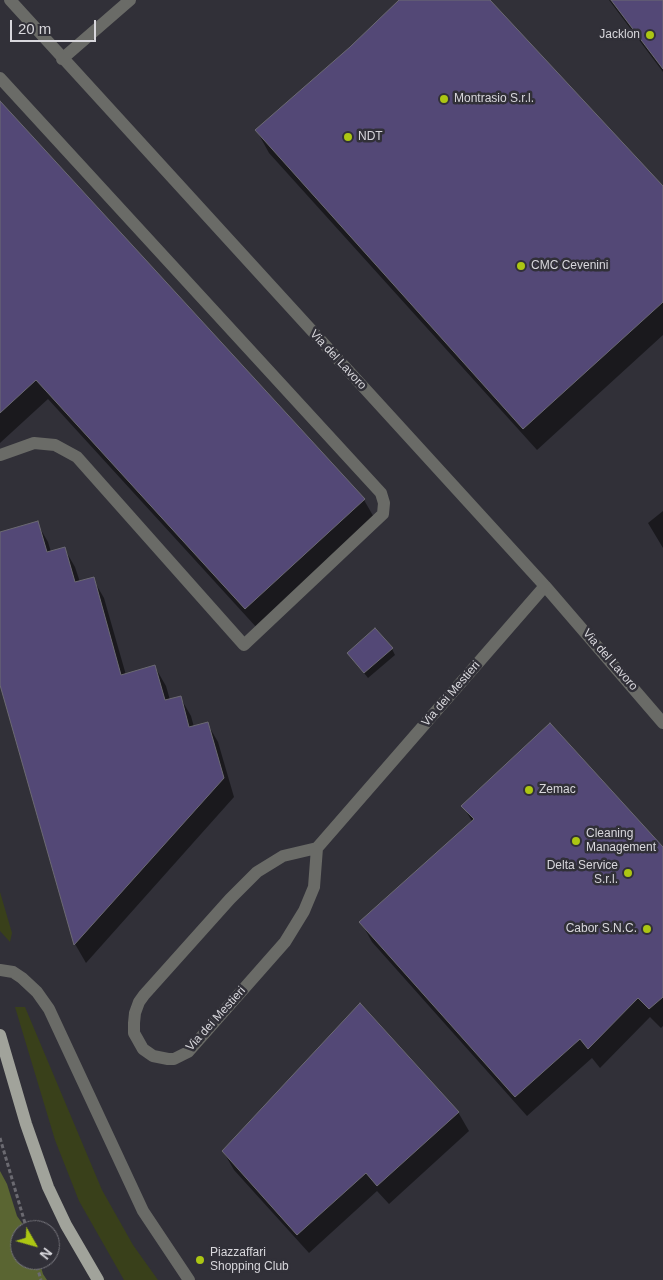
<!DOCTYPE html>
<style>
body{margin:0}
#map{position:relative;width:663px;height:1280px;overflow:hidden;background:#313038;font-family:Arial,sans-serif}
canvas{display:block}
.north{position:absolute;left:10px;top:1220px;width:50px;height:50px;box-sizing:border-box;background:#313038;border:1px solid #74737a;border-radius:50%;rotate:128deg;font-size:14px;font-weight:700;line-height:20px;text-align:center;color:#d8d7dc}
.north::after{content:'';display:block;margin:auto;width:18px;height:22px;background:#acc613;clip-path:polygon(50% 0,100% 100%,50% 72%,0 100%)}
.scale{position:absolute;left:10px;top:20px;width:86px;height:22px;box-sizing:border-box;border:2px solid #d8d7dc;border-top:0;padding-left:6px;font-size:15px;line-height:18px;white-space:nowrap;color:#d8d7dc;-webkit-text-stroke:4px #313038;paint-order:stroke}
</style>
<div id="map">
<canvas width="663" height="1280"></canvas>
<div class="north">N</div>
<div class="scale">20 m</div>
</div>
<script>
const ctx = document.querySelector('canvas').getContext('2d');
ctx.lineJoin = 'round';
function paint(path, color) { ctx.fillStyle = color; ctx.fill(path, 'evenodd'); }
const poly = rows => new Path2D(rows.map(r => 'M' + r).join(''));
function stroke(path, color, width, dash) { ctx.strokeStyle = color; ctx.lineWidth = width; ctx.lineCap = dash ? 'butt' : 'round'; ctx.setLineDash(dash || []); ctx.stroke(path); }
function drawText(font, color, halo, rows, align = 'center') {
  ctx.font = font + ' Arial,sans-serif'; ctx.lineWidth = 5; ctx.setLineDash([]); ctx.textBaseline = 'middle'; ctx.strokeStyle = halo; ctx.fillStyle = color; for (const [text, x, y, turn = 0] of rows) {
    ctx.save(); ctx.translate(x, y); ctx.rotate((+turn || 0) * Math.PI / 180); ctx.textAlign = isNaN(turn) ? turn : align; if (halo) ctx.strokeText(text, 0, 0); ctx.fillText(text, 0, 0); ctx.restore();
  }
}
paint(poly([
 [0,892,12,933,10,942,0,931],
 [15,1007,25,1007,102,1190,133,1245,158,1280,124,1280,79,1201,55,1140]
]), '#39401a');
paint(poly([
 [0,1171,7,1184,17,1216,27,1230,20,1230,20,1260,39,1260,43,1274,47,1280,0,1280]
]), '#5a6532');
paint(poly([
 [401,0,489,0,663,188,663,335,537,450,269,153,257,131,351,48],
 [609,0,663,0,663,72],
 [0,102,364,500,375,519,257,628,48,399,0,443],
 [663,511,663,548,648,523],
 [37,523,48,542,51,552,64,548,75,567,80,582,93,579,104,598,126,675,155,667,166,686,170,700,180,697,191,716,194,727,207,723,218,742,234,797,86,963,75,944,0,680,0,533],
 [392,649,395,655,368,678,348,653],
 [463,806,663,848,663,1026,661,1028,650,1017,600,1068,592,1058,527,1116,372,942,361,922,473,823],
 [458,1112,469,1131,389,1204,377,1191,309,1253,234,1170,223,1151]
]), '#0007');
const building = poly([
 [399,0,490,0,663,186,663,302,523,429,255,130,350,47,399,0],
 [611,0,663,0,663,69,611,0],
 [0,101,365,499,245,609,36,380,0,413,0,101],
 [38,521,47,552,65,547,75,582,94,577,121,675,155,665,165,700,181,696,189,727,208,722,224,778,74,945,0,685,0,532,38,521],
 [375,628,393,648,364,673,347,653,375,628],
 [550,723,663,847,663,997,649,1009,638,998,588,1049,580,1039,515,1097,359,922,474,819,461,806,550,723],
 [360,1003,459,1112,377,1186,366,1173,297,1235,222,1151,360,1003]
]);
paint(building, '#534876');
stroke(building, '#6c6a73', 1);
stroke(poly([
 [0,1138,27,1230],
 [35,1260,41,1280]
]), '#6b6a71', 3, [4, 2.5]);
stroke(poly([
 [10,0,545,586,663,723],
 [62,59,130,0],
 [0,78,381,493,384,503,383,514,244,645,77,457,55,445,34,443,0,455],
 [317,848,283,856,257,872,230,899,144,995,139,1002,135,1013,134,1023,134,1033,143,1049,153,1056,168,1059,174,1059,188,1052,285,942,304,911,314,887,317,848,545,586],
 [0,970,13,972,22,978,37,992,49,1009,143,1211,189,1280]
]), '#6a6b67', 12);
stroke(poly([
 [0,1035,26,1124,48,1187,66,1225,98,1280]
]), '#a1a39b', 12);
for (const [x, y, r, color] of [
 [650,35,5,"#acc613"],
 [444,99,5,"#acc613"],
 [348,137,5,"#acc613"],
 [521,266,5,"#acc613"],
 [529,790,5,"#acc613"],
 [576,841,5,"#acc613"],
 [628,873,5,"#acc613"],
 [647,929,5,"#acc613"],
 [200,1260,5,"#acc613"]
]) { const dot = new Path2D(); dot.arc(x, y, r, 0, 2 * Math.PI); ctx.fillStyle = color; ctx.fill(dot); stroke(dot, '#313038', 2); }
drawText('12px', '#d8d7dc', '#313038', [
 ["Jacklon",640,35,"right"],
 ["Montrasio S.r.l.",454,99],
 ["NDT",358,137],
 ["CMC Cevenini",531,266],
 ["Zemac",539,790],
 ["Cleaning",586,834],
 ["Management",586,848],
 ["Delta Service",618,866,"right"],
 ["S.r.l.",618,880,"right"],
 ["Cabor S.N.C.",637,929,"right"],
 ["Piazzaffari",210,1253],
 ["Shopping Club",210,1267]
], 'left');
drawText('12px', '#d8d7dc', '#313038', [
 ["Via del Lavoro",338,360,47],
 ["Via del Lavoro",610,660,49],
 ["Via dei Mestieri",451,694,-49],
 ["Via dei Mestieri",216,1019,-48]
]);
</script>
